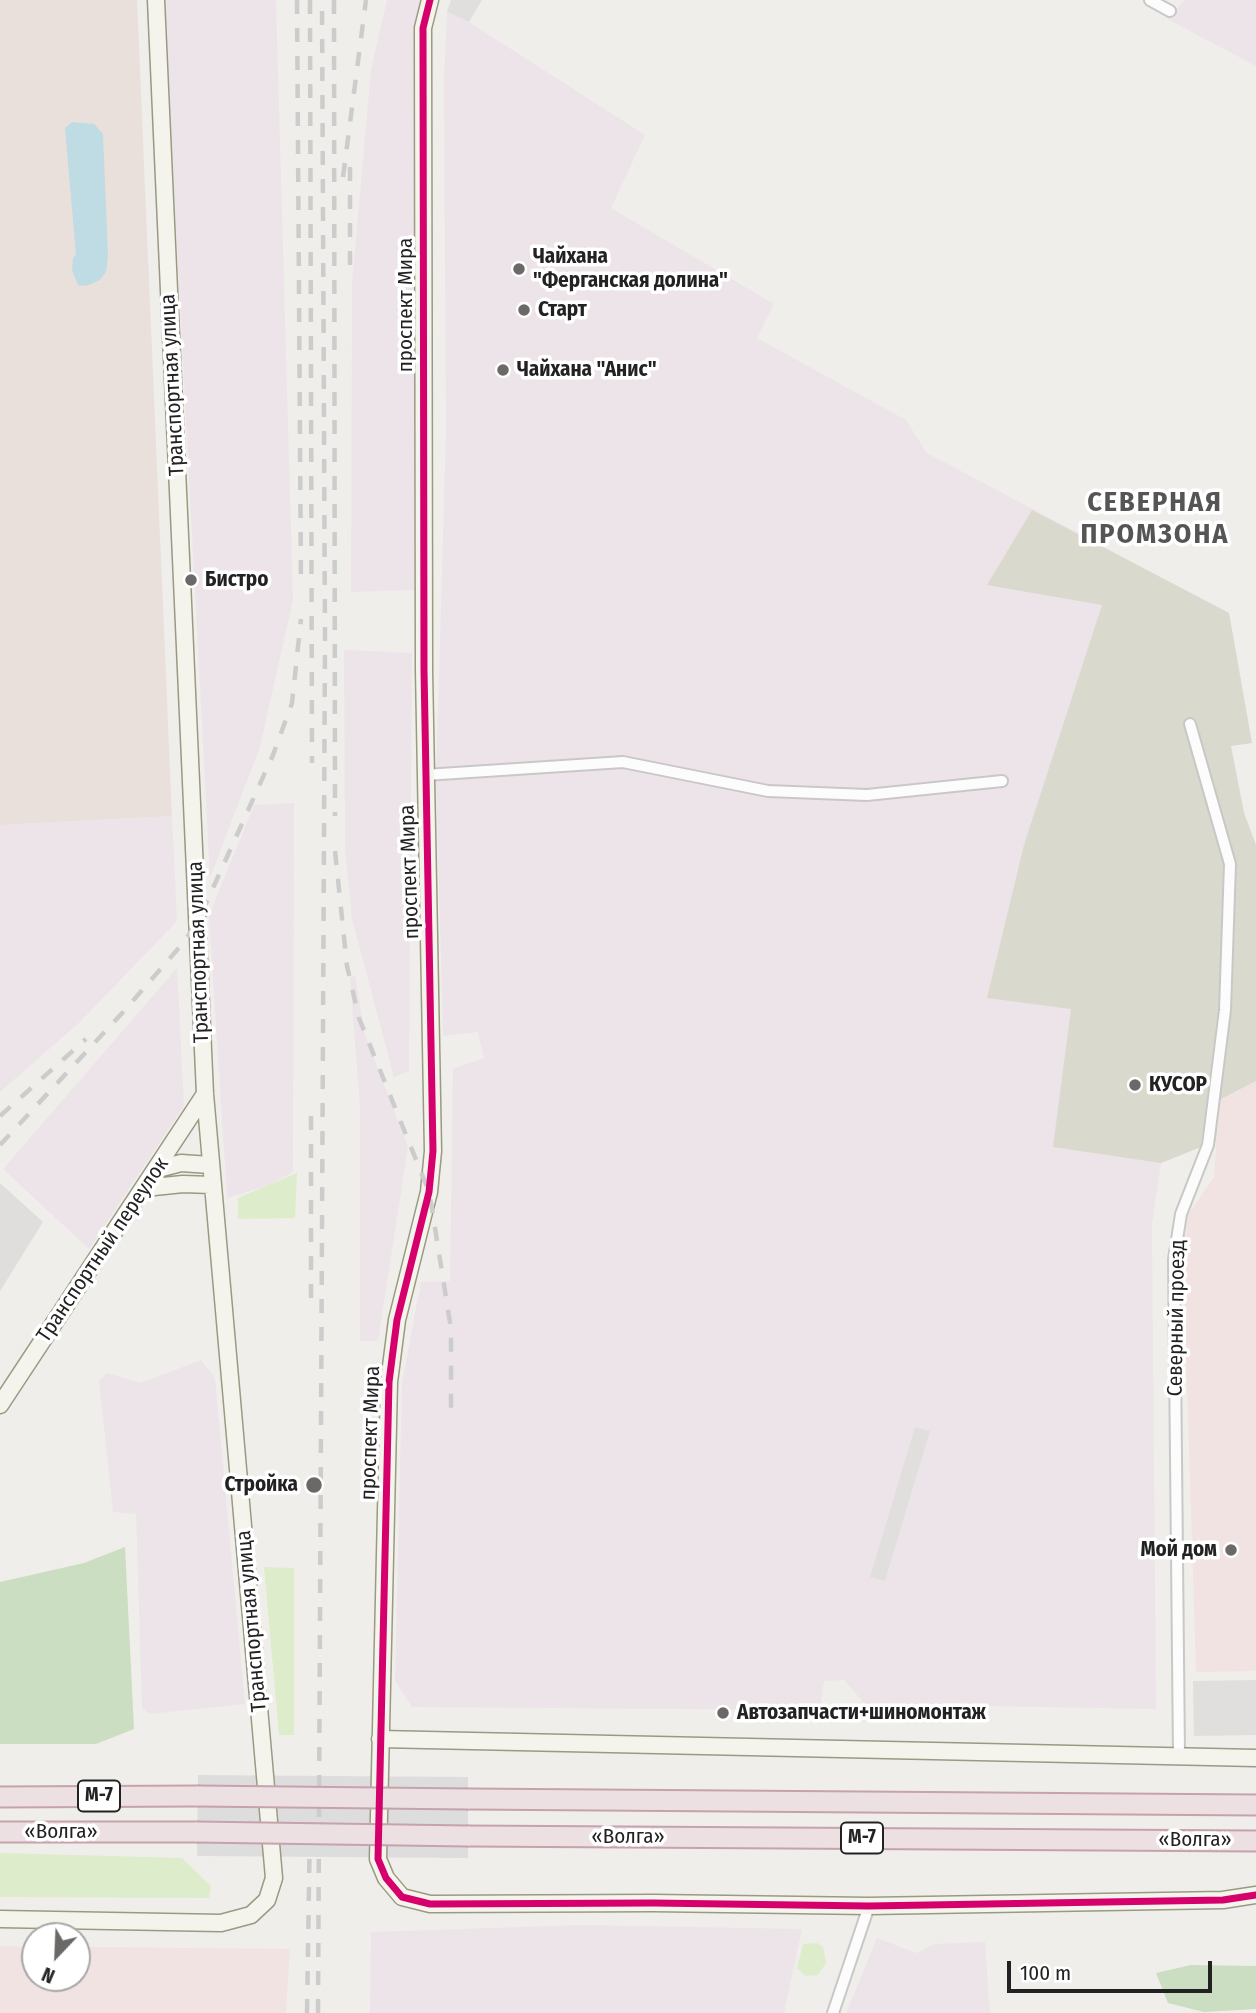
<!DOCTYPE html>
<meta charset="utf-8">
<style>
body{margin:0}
#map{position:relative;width:1256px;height:2013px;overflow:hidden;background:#f0eeeb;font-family:"Fira Sans Condensed",sans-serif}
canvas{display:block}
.north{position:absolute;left:21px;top:1922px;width:70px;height:70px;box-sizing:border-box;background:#fff;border:2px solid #a7a7a7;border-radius:50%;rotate:203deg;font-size:19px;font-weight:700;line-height:28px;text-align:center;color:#222}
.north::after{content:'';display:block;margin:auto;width:24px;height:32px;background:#6a6968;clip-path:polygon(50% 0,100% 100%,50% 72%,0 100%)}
.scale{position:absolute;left:1007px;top:1961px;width:205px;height:32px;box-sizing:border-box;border:4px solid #222;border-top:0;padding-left:9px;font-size:21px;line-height:24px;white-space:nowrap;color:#222;-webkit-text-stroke:5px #fff;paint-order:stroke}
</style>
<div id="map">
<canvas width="1256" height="2013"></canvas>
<div class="north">N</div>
<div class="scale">100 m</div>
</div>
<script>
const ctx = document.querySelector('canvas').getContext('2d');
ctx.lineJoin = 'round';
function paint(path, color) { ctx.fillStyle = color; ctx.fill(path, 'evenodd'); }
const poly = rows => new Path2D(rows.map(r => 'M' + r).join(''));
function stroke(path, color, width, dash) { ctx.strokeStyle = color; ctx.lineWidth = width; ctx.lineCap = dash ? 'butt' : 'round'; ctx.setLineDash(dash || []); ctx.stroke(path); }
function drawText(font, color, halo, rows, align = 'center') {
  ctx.font = font + ' "Fira Sans Condensed",sans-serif'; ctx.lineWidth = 7; ctx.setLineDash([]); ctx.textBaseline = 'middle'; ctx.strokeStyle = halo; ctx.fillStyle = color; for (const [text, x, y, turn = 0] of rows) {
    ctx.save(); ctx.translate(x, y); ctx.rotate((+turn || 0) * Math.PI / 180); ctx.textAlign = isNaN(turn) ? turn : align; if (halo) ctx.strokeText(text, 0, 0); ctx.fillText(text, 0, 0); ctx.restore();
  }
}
paint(poly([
 [0,1183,43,1222,0,1291]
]), '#dfdedc');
paint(poly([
 [1256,1081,1256,1671,1196,1672,1183,1257,1188,1215,1214,1177,1219,1100],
 [0,1946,35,1947,35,1978,77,1978,77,1947,290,1949,286,2013,0,2013]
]), '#f1e3e1');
paint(poly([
 [164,0,276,0,293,600,260,747,210,878],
 [387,0,423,0,416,590,351,592,352,283,371,69],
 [1185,0,1256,0,1256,66,1167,19],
 [447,12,469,22,645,135,611,208,774,304,757,338,906,420,927,453,1229,613,1252,743,1231,746,1244,813,1256,845,1256,1080,1219,1100,1216,1141,1161,1163,1152,1224,1156,1709,865,1704,844,1680,824,1681,820,1710,412,1707,395,1681,402,1383,421,1282,450,1281,453,1069,484,1058,478,1032,443,1036,436,775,446,433,444,81],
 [344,650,412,653,409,1071,394,1077,352,919,345,850],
 [294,803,293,1172,267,1186,227,1198,209,915,254,805],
 [172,816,177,921,80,1022,0,1092,0,825],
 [177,968,184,1106,89,1249,3,1169],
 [355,976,365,1035,408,1147,378,1341,360,1341,360,1107,350,977],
 [201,1360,215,1378,245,1704,149,1714,142,1708,136,1514,113,1512,99,1381,107,1373,141,1383],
 [582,1925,802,1929,784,2013,370,2013,371,1932],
 [877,1938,916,1953,934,1944,985,1942,990,2013,846,2013]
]), '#ede4e9');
paint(poly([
 [0,0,137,0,172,816,0,825]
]), '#eae0db');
paint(poly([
 [1032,510,1229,613,1252,743,1231,746,1244,813,1256,845,1256,1081,1219,1100,1216,1141,1161,1163,1053,1147,1071,1009,987,998,1024,845,1102,605,987,585]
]), '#d9d9cd');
paint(poly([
 [297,1173,295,1218,238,1219,238,1198],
 [264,1567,294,1568,294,1735,279,1735],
 [0,1853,182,1858,211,1886,209,1898,0,1897],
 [817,1943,823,1947,826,1963,818,1975,806,1976,797,1968,803,1944]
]), '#ddeccb');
paint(poly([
 [125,1547,134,1729,96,1744,0,1744,0,1582,84,1563],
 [1191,1965,1256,1966,1256,2009,1204,2012,1168,2003,1156,1973]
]), '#cbdec1');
paint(poly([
 [451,0,482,0,469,22,447,12],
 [915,1427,930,1431,885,1581,870,1577],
 [1256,1680,1256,1735,1194,1736,1193,1681]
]), '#e0dfde');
paint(poly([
 [72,122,94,124,103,134,108,256,106,272,100,280,86,286,78,285,72,270,73,258,76,255,65,128]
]), '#bfdbe3');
paint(poly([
 [198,1775,468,1777,468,1858,197,1856]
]), '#dedddd');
const street = poly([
 [1150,0,1170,11],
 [425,775,623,762,768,791,867,795,1002,781],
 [1179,1755,1174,1259,1181,1214,1208,1145,1225,1010,1230,864,1190,724],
 [833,2013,869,1906]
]);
const secondary = poly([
 [430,0,423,28,424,670,433,1151,429,1192,397,1320,389,1382,378,1859,386,1878,402,1897,430,1904,653,1903,869,1906,1223,1900,1256,1895],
 [158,1169,181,1163,210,1165],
 [141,1192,154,1187,183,1184,211,1185],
 [0,1405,205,1094],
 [380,1739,1256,1758],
 [0,1919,221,1923,251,1915,267,1900,274,1878,205,1094,156,0]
]);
const highway = poly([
 [0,1797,198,1796],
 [468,1799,1256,1805],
 [0,1832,197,1832],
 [468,1836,1256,1841]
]);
stroke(street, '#c9c8c7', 14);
stroke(secondary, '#999a82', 19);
stroke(highway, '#c5a2ac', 23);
stroke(street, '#fdfcfc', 10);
stroke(secondary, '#f4f4ed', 16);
stroke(highway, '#ece0e2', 19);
stroke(poly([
 [297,0,301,588],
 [310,0,312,763],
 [334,0,335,816],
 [343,177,366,0],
 [350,265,350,164],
 [335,851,347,966,359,1018,429,1192,432,1209,451,1329,451,1416],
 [0,1116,86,1039],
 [0,1145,124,1011,184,942,199,919,273,755,292,703,301,619],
 [311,1298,311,1109],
 [307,2013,310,1823],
 [318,2013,325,640,322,0]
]), '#ccc', 4.5, [14, 14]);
const highwayBridge = poly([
 [198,1796,468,1799],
 [197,1832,468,1836]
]);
stroke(highwayBridge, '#c5a2ac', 23, []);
stroke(highwayBridge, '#ece0e2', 19);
stroke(poly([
 [430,0,423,28,424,670,433,1151,429,1192,397,1320,389,1382,378,1859,386,1878,402,1897,430,1904,653,1903,869,1906,1223,1900,1256,1895]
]), '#d6006c', 7);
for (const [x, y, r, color] of [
 [519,269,7,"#6a6968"],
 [524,310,7,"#6a6968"],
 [503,370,7,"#6a6968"],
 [191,580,7,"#6a6968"],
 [1135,1085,7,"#6a6968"],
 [314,1485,9,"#6a6968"],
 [1231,1550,7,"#6a6968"],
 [723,1713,7,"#6a6968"]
]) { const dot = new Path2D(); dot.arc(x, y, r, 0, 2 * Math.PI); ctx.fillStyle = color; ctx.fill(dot); stroke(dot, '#fff', 2.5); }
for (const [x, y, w] of [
 [99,1796,42],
 [862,1838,42]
]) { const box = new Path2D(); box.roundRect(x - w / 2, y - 15.5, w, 31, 5); ctx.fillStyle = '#fff'; ctx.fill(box); stroke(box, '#222', 2); }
drawText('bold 19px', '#222', null, [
 ["М-7",99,1796],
 ["М-7",862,1838]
]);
drawText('bold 21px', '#222', '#fff', [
 ["Чайхана",533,257],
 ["\"Ферганская долина\"",533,281],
 ["Старт",538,310],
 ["Чайхана \"Анис\"",517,370],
 ["Бистро",205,580],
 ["КУСОР",1149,1085],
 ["Стройка",298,1485,"right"],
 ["Мой дом",1217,1550,"right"],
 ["Автозапчасти+шиномонтаж",737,1713]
], 'left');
drawText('21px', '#222', '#fff', [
 ["проспект Мира",406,305,-90],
 ["Транспортная улица",173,385,-93],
 ["проспект Мира",410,872,-92],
 ["Транспортная улица",199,952,-92],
 ["Транспортный переулок",103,1250,-56],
 ["Северный проезд",1177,1318,-89],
 ["проспект Мира",371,1433,-88],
 ["Транспортная улица",252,1621,-95],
 ["«Волга»",61,1832],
 ["«Волга»",628,1837],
 ["«Волга»",1195,1840]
]);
ctx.letterSpacing = '2px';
drawText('bold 28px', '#555', '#fff', [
 ["СЕВЕРНАЯ",1155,503],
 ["ПРОМЗОНА",1155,535]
]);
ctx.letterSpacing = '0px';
</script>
